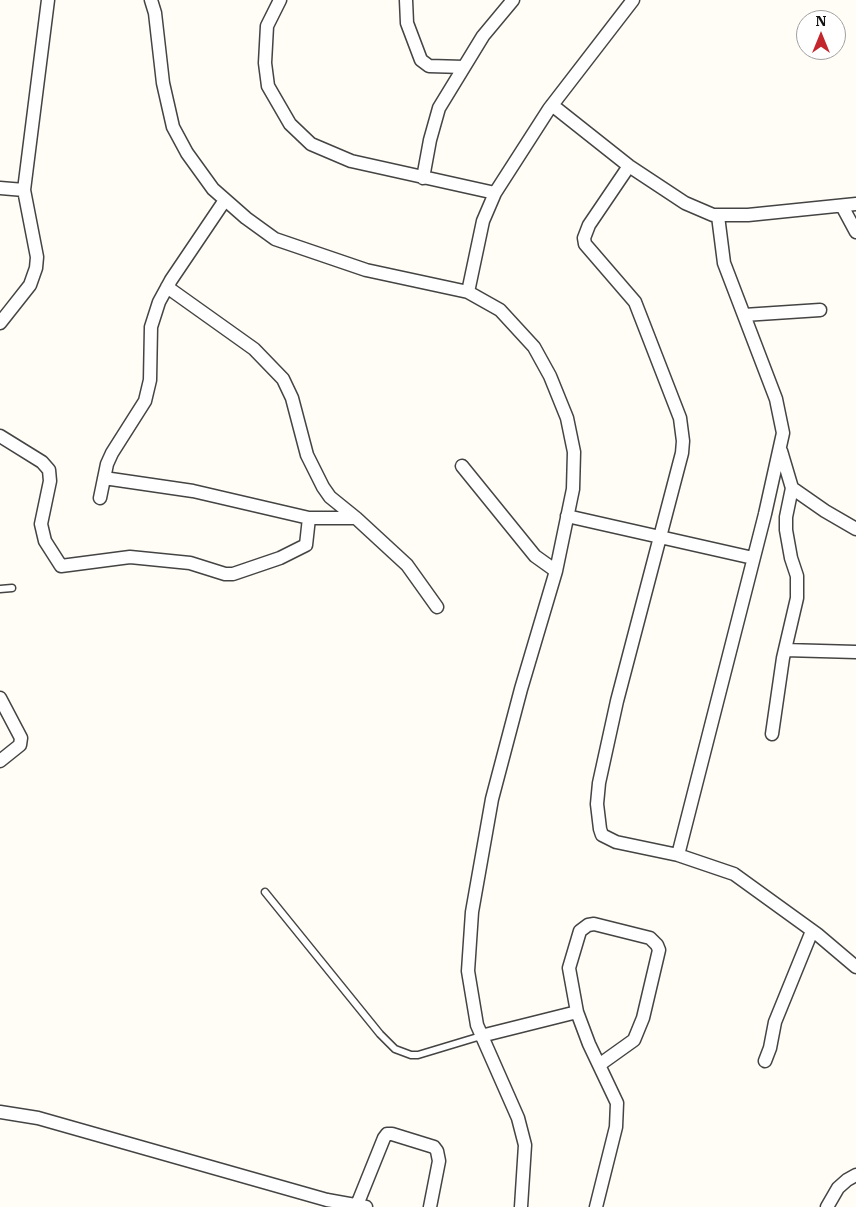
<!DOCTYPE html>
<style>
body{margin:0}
#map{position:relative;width:856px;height:1207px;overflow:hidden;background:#fffdf5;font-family:"IBM Plex Serif",serif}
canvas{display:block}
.north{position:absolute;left:796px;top:10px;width:50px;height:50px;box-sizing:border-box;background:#fff;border:1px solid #a0a0a0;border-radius:50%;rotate:0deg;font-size:14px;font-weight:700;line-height:20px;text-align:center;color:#111}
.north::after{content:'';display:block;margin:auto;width:18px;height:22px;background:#c4262e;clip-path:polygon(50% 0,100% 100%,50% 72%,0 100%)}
</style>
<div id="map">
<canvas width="856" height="1207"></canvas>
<div class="north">N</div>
</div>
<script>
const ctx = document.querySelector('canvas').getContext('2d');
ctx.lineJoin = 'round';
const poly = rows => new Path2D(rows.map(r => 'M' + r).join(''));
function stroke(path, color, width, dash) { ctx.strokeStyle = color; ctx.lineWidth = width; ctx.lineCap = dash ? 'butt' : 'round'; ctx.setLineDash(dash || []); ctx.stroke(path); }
const service = poly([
 [0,589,12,588],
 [265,892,380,1034,395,1049,411,1055,418,1055,481,1036]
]);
const minor = poly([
 [151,0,155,13,163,83,173,127,187,153,213,189,246,218,275,239,366,270,468,292,500,310,534,347,550,376,567,418,574,452,573,489,556,571,521,689,492,799,472,912,468,971,477,1025,518,1118,525,1145,521,1207],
 [280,0,267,26,265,63,268,86,290,124,311,144,351,161,495,193],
 [406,0,407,23,421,60,429,66,464,67],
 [552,105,629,166,685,203,713,215,748,215,856,204],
 [629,166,589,225,584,238,585,244,635,302,680,418,683,441,682,453,617,701,599,783,597,804,600,829,602,835,616,842,678,855,734,874,817,934,856,967],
 [423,178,430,140,439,108,483,36,513,0],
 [0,188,24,190],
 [842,206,856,232],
 [167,287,254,349,283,379,292,398,307,455,323,487,330,497,356,518,407,565,437,607],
 [468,292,483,221,495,193,549,109,633,0],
 [744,315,820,310],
 [0,323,30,285,36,268,37,257,24,190,48,0],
 [0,436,42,462,49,470,50,481,41,524,45,541,61,566,130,557,190,563,225,574,233,574,280,558,306,545,309,518],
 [781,451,792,488,825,511,856,529],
 [462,466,535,556,556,571],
 [104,478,193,491,309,518,356,518],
 [100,498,107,464,112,453,145,401,150,380,151,327,159,302,171,280,225,200],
 [567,516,753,558],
 [785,650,856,652],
 [0,698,21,738,20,745,0,761],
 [772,734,783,658,797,598,797,576,791,558,786,530,786,517,792,488],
 [678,855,765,514,783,433,776,399,724,263,718,216],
 [481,1036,577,1012],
 [765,1061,770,1048,775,1022,812,931],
 [0,1112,38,1118,327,1200,366,1207],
 [357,1205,384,1138,387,1134,392,1134,434,1147,437,1151,439,1161,430,1207],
 [596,1207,616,1127,617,1103,589,1044,577,1012,569,968,580,931,588,925,594,924,650,938,657,945,659,950,643,1018,634,1040,599,1065],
 [827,1207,838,1188,847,1180,856,1175]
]);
stroke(service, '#444', 9);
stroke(minor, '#444', 15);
stroke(service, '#fff', 6);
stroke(minor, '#fff', 12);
</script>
